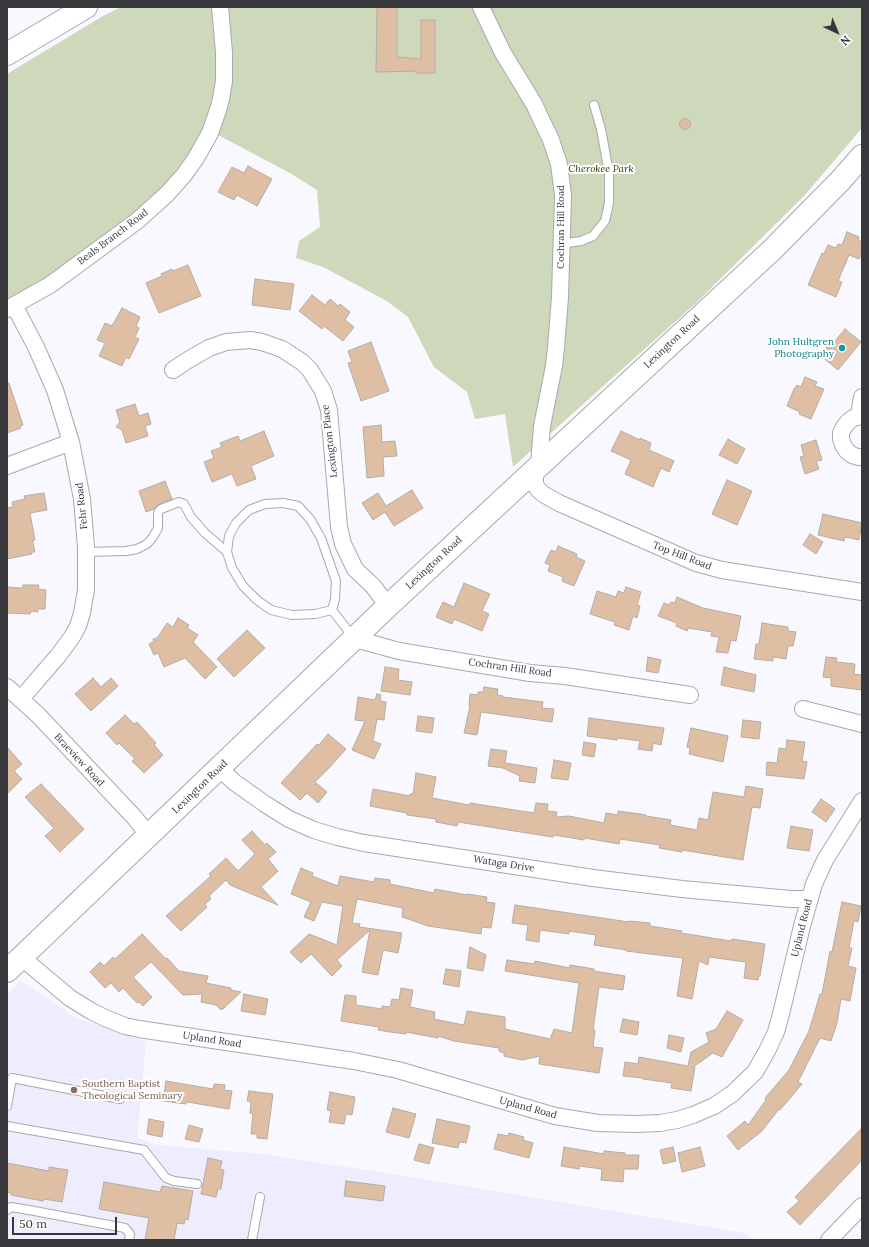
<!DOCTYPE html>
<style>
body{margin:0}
#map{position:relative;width:869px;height:1247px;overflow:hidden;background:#f9f8fe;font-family:Lora,serif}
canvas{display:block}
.frame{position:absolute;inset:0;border:8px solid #38373b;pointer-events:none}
.north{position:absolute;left:817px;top:12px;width:40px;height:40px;-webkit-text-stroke:3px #fff;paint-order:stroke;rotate:136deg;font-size:11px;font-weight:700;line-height:16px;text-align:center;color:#38373b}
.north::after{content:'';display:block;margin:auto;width:14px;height:18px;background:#38373b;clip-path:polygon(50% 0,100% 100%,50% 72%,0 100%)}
.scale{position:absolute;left:12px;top:1217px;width:105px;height:18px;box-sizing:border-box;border:2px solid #38373b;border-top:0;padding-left:5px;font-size:12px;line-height:14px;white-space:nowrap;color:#38373b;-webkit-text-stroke:3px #fff;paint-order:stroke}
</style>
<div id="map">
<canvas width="869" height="1247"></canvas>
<div class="frame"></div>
<div class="north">N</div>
<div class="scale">50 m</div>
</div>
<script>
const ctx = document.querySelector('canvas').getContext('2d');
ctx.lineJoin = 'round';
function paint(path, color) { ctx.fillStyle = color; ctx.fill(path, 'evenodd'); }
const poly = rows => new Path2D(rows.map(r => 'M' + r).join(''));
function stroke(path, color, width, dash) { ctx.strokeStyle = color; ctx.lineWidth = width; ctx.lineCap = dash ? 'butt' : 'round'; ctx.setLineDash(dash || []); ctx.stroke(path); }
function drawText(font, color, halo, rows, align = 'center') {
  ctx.font = font + ' Lora,serif'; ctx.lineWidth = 4; ctx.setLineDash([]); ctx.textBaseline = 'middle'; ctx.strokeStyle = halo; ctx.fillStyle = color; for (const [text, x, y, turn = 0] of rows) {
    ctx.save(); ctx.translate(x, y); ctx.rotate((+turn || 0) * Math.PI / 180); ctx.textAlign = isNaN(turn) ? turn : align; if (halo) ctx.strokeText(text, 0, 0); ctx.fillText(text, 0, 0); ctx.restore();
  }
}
paint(poly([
 [21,981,76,1018,146,1042,137,1138,157,1145,262,1154,379,1172,744,1233,755,1240,7,1240,7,994]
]), '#eeedfe');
paint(poly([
 [121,7,862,7,862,128,804,196,697,302,513,467,505,414,475,419,467,392,434,367,408,317,387,301,323,267,296,258,299,241,320,227,317,190,290,173,218,135,210,133,209,125,161,191,122,225,73,260,19,295,7,301,7,74,103,16]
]), '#ced8ba');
const building = poly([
 [377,7,397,7,397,57,421,59,421,20,435,20,435,73,416,73,416,71,376,72,377,7],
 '679.5 124a5.5 5.5 0 1 1 11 0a5.5 5.5 0 1 1-11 0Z',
 [248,166,272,179,257,206,237,195,234,200,218,192,232,167,244,173,248,166],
 [847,232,859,237,858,240,862,242,862,253,859,259,849,255,838,281,842,282,836,297,808,285,822,253,824,254,828,245,836,248,838,244,842,245,847,232],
 [188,265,201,296,159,313,146,283,162,276,161,274,172,269,173,271,188,265],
 [255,279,294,284,290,310,252,305,255,279],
 [312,295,325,305,330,299,338,306,340,304,350,312,345,320,354,327,343,341,324,326,322,329,299,311,312,295],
 [122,308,140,317,136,326,139,328,135,337,139,339,129,359,126,357,122,366,99,356,105,343,97,340,105,323,112,326,122,308],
 [845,329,861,342,838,370,820,355,827,346,829,348,845,329],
 [371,342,389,391,361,401,348,363,352,362,348,351,371,342],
 [805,377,817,382,815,386,824,389,811,419,799,414,800,412,787,406,794,389,797,385,801,387,805,377],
 [7,383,9,383,23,425,20,426,21,428,7,433,7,383],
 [135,404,139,416,148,413,151,424,145,426,148,436,126,443,122,430,116,427,120,422,116,410,135,404],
 [381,425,382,442,395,441,397,456,383,457,384,476,367,478,363,427,381,425],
 [264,431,274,456,251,466,256,479,237,486,232,474,212,482,204,462,214,458,211,451,222,447,220,443,238,436,240,441,264,431],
 [621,431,640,440,640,438,651,443,649,450,674,461,669,472,661,468,653,487,625,474,631,460,611,451,621,431],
 [728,439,745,449,737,464,719,455,728,439],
 [816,440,822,460,816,461,819,469,805,474,800,457,804,456,801,445,816,440],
 [727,480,752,491,737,525,712,514,727,480],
 [165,481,172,499,159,504,154,509,146,512,139,491,165,481],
 [412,490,423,508,394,526,385,512,373,520,362,503,378,493,386,506,412,490],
 [44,493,47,510,30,513,35,540,33,540,33,543,35,552,31,552,32,554,7,559,7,508,13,507,12,502,25,499,24,496,44,493],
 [823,514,862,523,859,540,845,537,844,541,818,535,823,514],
 [810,534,823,542,816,554,803,545,810,534],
 [558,546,577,554,576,557,585,561,574,586,562,581,563,577,548,571,550,565,545,563,551,550,556,552,558,546],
 [464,583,490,594,482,611,489,614,482,631,454,619,452,624,436,617,443,602,454,607,464,583],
 [23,585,39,585,38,589,46,590,45,609,38,609,38,612,31,611,30,614,7,613,7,587,23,588,23,585],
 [626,587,641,592,637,605,640,606,637,618,633,616,629,630,614,625,615,622,590,614,597,591,616,597,618,591,624,593,626,587],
 [677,597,703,608,741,616,736,641,731,640,728,653,716,652,719,637,711,636,712,632,688,628,687,631,676,626,677,623,658,616,664,603,669,605,671,602,675,603,677,597],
 [178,618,189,625,187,628,198,635,193,642,217,667,205,679,185,658,164,667,158,653,154,655,149,644,154,641,153,639,157,638,167,623,173,627,178,618],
 [762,623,788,627,788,631,796,632,793,646,788,646,786,659,773,657,773,661,754,659,756,644,759,644,762,623],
 [247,630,265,648,234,677,217,659,247,630],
 [648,657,661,660,658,673,646,671,648,657],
 [826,657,837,658,836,662,855,664,854,674,862,675,862,690,831,686,831,678,823,677,826,657],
 [385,667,399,669,398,680,412,682,410,695,381,691,385,667],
 [724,667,756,675,754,692,721,685,724,667],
 [93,678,101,687,111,678,118,686,91,711,75,694,93,678],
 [484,687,498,689,497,695,503,696,503,697,543,702,542,708,554,709,552,722,481,712,477,735,464,733,470,706,469,706,470,694,478,695,478,692,483,692,484,687],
 [377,694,381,695,380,701,386,702,384,720,377,719,373,741,381,744,374,759,352,750,365,721,355,720,358,697,375,700,377,694],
 [125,715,134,724,137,722,156,743,154,745,163,755,144,773,132,761,135,759,119,743,117,745,106,733,125,715],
 [418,716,434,718,432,733,416,731,418,716],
 [589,718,664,728,661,745,653,743,652,751,638,749,640,741,618,738,617,740,587,736,589,718],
 [743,720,761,722,759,739,741,737,743,720],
 [691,728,728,736,723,762,689,754,690,748,687,747,691,728],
 [328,734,346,749,330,767,315,782,327,792,318,803,307,793,300,800,281,783,317,744,319,745,328,734],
 [787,740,805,742,802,761,807,762,804,779,766,775,767,762,777,763,779,748,786,749,787,740],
 [584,742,596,744,594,757,582,755,584,742],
 [7,747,22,764,14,771,22,779,7,794,7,747],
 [491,749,507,751,505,763,537,768,535,783,519,781,520,776,503,768,488,766,491,749],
 [554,760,571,763,568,780,551,778,554,760],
 [416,773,436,777,432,798,469,805,470,803,534,813,536,803,548,804,547,811,557,812,556,817,569,816,604,823,606,813,618,815,618,811,640,814,646,815,646,816,671,820,670,825,697,830,699,818,708,820,713,792,744,797,746,786,763,789,760,808,752,807,743,860,682,850,682,852,659,848,660,845,620,839,619,844,585,838,584,840,554,835,553,837,546,836,458,822,457,826,436,822,436,819,407,815,407,813,370,806,373,789,410,796,410,794,413,794,416,773],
 [41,784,84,829,60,852,45,836,54,828,25,797,41,784],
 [821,799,835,809,826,822,812,812,821,799],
 [791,826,813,830,809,851,787,848,791,826],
 [252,831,265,845,267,843,276,852,268,859,278,871,261,887,278,905,230,885,226,880,209,896,211,899,205,904,207,907,181,931,166,916,211,876,209,874,226,858,238,871,255,854,242,840,252,831],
 [301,868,313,873,312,876,338,886,340,876,374,882,375,878,390,880,390,884,434,893,435,889,467,895,467,894,487,897,486,902,495,903,491,928,482,927,481,934,428,926,402,917,403,908,357,899,352,923,360,924,359,927,402,933,398,953,383,950,378,975,362,972,370,930,337,960,342,966,332,976,311,954,301,963,290,952,309,934,337,945,343,906,322,902,314,921,304,917,311,902,291,894,301,868],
 [842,902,861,906,858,922,854,921,849,948,852,948,848,966,856,968,850,1001,841,999,837,1023,831,1041,820,1038,798,1082,802,1084,780,1110,779,1109,762,1131,738,1150,727,1136,745,1121,748,1125,766,1100,765,1098,789,1070,809,1031,820,994,822,994,830,951,832,952,842,902],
 [515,905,629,922,629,921,650,923,650,926,682,931,681,933,731,941,732,939,765,944,760,976,759,976,758,980,744,978,746,962,709,957,708,965,699,961,692,999,677,996,683,958,626,951,626,950,594,945,596,935,569,931,569,934,540,930,539,942,526,940,528,925,512,923,515,905],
 [142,934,166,959,167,958,179,971,208,976,206,983,231,988,231,990,241,992,223,1009,222,1008,221,1010,216,1005,201,1002,202,994,183,995,151,962,133,977,152,997,143,1006,139,1002,137,1003,123,988,119,992,111,983,105,988,90,972,100,962,104,966,113,957,115,959,142,934],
 [470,947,486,955,483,971,467,968,470,947],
 [507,960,534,964,535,961,570,968,570,965,594,969,594,971,625,976,623,990,599,987,593,1030,595,1030,593,1047,603,1048,599,1073,539,1064,540,1056,522,1060,504,1056,504,1053,499,1051,499,1048,454,1041,438,1036,438,1038,406,1032,406,1034,390,1032,378,1030,379,1027,341,1021,345,995,356,996,356,1005,382,1009,382,1006,390,1007,392,999,399,1000,401,988,413,990,410,1007,435,1012,434,1019,464,1025,467,1011,505,1017,505,1029,550,1039,554,1029,572,1033,579,983,505,971,507,960],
 [446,969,461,971,459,987,443,984,446,969],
 [244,994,268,999,265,1015,241,1011,244,994],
 [727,1011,743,1020,722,1057,713,1053,693,1067,695,1067,691,1091,671,1088,672,1083,643,1079,643,1078,623,1076,625,1062,638,1064,639,1057,688,1066,691,1052,709,1042,706,1033,716,1029,727,1011],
 [623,1019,639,1022,637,1035,620,1032,623,1019],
 [669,1035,684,1038,681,1052,667,1048,669,1035],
 [166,1081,213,1089,214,1084,225,1085,224,1090,232,1091,229,1109,187,1102,186,1104,163,1101,166,1081],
 [249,1091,273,1094,267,1139,257,1138,257,1134,251,1134,253,1114,250,1113,251,1102,247,1101,249,1091],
 [330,1092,355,1097,352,1115,346,1114,344,1124,329,1122,331,1111,327,1110,330,1092],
 [393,1108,416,1114,409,1138,386,1132,393,1108],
 [149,1119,164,1122,162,1137,147,1134,149,1119],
 [437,1119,470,1126,466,1143,460,1142,458,1148,432,1143,437,1119],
 [189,1125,203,1129,199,1142,185,1139,189,1125],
 [862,1128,862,1160,800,1225,787,1212,799,1201,795,1197,862,1128],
 [509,1133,524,1137,523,1140,533,1143,529,1158,494,1149,498,1134,508,1136,509,1133],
 [419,1144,434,1148,429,1164,414,1160,419,1144],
 [564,1147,604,1154,604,1151,625,1153,625,1155,639,1155,638,1169,624,1169,623,1182,601,1180,602,1169,579,1166,579,1169,561,1166,564,1147],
 [673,1147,676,1161,663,1164,660,1150,673,1147],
 [700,1147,705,1166,682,1172,678,1153,700,1147],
 [208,1158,222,1161,220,1169,224,1170,221,1189,218,1189,216,1197,201,1194,208,1158],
 [7,1163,49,1171,49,1167,68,1170,62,1202,44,1199,43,1201,11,1195,11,1193,7,1192,7,1163],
 [346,1181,385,1186,383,1201,344,1196,346,1181],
 [104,1182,160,1192,162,1186,193,1191,188,1220,185,1219,184,1224,177,1223,174,1240,145,1240,149,1218,99,1209,104,1182]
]);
paint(building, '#dfbfa4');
stroke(building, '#b4aca6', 1);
const lane = poly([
 [561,244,581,241,593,236,605,221,609,203,609,173,601,129,594,105],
 [86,552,126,551,137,549,147,544,153,537,158,528,158,514,159,511,161,509,179,502,184,504,191,517,205,533,227,552],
 [332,610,315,614,292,615,271,610,257,600,243,586,232,568,227,552,229,536,236,523,249,510,265,504,283,503,298,506,310,519,321,538,336,581,335,599,332,610,353,637],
 [7,1106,12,1078,120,1099],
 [7,1126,144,1150,166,1178,174,1181,197,1184],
 [7,1210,11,1207,29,1210,125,1228,130,1234,129,1240],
 [252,1240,260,1197]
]);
const street = poly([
 [481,7,503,53,534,104,551,140,559,164,563,195,560,297,556,348,554,366,542,426,539,465,535,475,535,484,537,488,543,494,559,503,696,563,722,570,862,592],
 [14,305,36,347,55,390,71,442,82,499,86,547,86,590,82,613,78,626,72,637,58,656,44,672,21,699],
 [7,309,50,285,137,221,167,194,184,175,196,158,210,133,218,110,221,99,224,81,224,52,220,7],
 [173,370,188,360,209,348,226,342,250,340,262,342,282,349,302,362,310,370,323,391,329,410,339,527,343,544,355,569,373,586,388,606],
 [859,416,862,397],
 [862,416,853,418,848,422,844,427,841,433,841,439,843,445,847,451,852,455,858,457,862,457],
 [7,466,71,442],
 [355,639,399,651,530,673,565,676,690,695],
 [7,687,38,715,135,818,149,836],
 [803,709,862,724],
 [219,768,234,782,265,804,289,819,314,830,337,837,364,843,593,878,682,889,791,899,809,899],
 [21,957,70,998,91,1011,105,1018,125,1026,139,1029,354,1061,398,1070,555,1116,598,1123,636,1124,660,1123,677,1120,693,1115,714,1106,732,1094,755,1072,767,1051,776,1032,781,1014,802,926,814,884,825,860,862,801],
 [829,1240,862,1206]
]);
const primary = poly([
 [7,971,388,606,772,250,840,181,862,156]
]);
const highway = poly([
 [7,54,86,7]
]);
stroke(lane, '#a8a8b1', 10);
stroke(street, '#a8a8b1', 18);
stroke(primary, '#a8a8b1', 24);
stroke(highway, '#a8a8b1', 24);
stroke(lane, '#fff', 8);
stroke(street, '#fff', 16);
stroke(primary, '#fff', 22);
stroke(highway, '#fff', 22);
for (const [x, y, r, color] of [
 [842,348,4,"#0f9aa8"],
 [74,1090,4,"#8d6e63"]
]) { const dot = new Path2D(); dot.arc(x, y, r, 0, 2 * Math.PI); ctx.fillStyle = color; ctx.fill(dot); stroke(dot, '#fff', 1.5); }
drawText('italic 10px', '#344003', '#fff', [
 ["Cherokee Park",601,169]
]);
drawText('10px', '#38373b', '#fff', [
 ["Cochran Hill Road",561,227,-90],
 ["Beals Branch Road",113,237,-37],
 ["Lexington Road",672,342,-43],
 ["Lexington Place",330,441,-97],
 ["Fehr Road",82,506,-96],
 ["Top Hill Road",682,556,21],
 ["Lexington Road",434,563,-43],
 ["Cochran Hill Road",510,668,8],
 ["Braeview Road",79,760,47],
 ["Lexington Road",200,787,-44],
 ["Wataga Drive",504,864,9],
 ["Upland Road",802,928,-76],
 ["Upland Road",212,1040,9],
 ["Upland Road",528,1108,15]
]);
drawText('10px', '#0d838f', '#fff', [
 ["John Hultgren",834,342],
 ["Photography",834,354]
], 'right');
drawText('10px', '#785e54', '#fff', [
 ["Southern Baptist",82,1084],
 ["Theological Seminary",82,1096]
], 'left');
</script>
